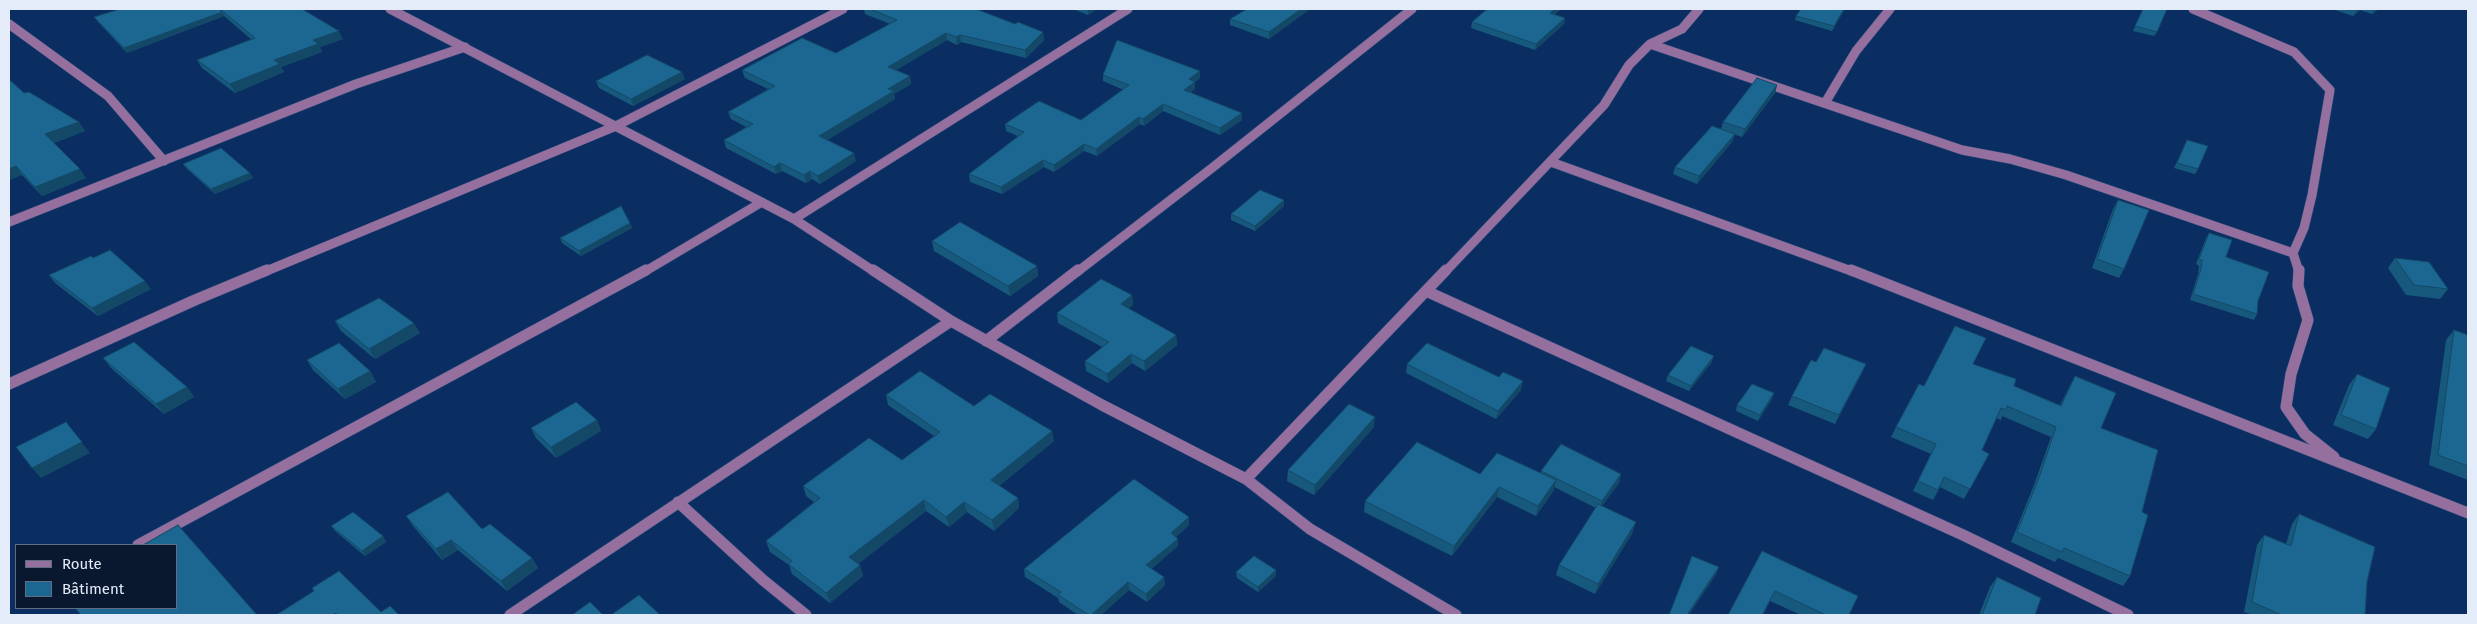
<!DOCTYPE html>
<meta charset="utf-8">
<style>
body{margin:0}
#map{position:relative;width:2477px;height:624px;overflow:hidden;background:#0b2e62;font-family:"Fira Sans",sans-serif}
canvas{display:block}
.frame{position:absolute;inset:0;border:10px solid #e4ecf9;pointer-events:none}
.legend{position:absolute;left:15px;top:544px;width:162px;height:65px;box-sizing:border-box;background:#09182f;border:1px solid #616d80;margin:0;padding:6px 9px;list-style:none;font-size:15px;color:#e4ecf9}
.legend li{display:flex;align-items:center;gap:10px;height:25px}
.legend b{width:25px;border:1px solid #616d80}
</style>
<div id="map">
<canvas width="2477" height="624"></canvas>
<div class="frame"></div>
<ul class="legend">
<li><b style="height:6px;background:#95709f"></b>Route</li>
<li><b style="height:14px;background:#1b6791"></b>Bâtiment</li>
</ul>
</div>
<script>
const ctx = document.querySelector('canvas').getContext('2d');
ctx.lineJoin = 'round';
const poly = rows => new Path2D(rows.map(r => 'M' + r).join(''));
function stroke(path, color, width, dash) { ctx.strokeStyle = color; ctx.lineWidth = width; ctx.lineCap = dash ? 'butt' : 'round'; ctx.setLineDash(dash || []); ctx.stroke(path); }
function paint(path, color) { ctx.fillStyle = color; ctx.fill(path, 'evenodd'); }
const minorFar1 = poly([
 [390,9,794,219,875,272],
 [2193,9,2294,52,2330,90,2312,195,2304,228,2293,253,2299,272],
 [9,24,108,96,164,161],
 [1650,44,1962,150,2010,159,2066,175,2293,253],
 [1825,103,1856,51,1890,9],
 [1551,162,1854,272],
 [794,219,1128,9],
 [9,222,356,84,465,47],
 [264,272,616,126,843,9],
 [644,272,762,202],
 [1077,272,1212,168,1412,9],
 [1445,272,1604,105,1629,65,1650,44,1682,29,1699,9]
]);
const minor = poly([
 [873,270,951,321,1102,405,1246,479,1310,529,1456,615],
 [1851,270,2468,513],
 [2299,270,2298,286,2308,320,2291,374,2286,407,2305,434,2334,457],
 [1426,291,1963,535,2128,615],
 [986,341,1078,270],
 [9,384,195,300,267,270],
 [1246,479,1446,270],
 [678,502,763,580,806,615],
 [138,545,646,270],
 [510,615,951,321]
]);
stroke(minorFar1, '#294977', 10);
stroke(minor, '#294977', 12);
stroke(minorFar1, '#95709f', 9);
stroke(minor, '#95709f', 11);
paint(poly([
 [220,9,343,39,320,47,322,52,281,67,284,72,235,93,202,68,197,60,252,40,224,16,127,53,98,22,94,17,221,10],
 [864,9,976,9,1015,24,1043,32,1044,40,1026,58,961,42,957,45,947,40,896,70,910,76,911,84,894,94,895,99,827,140,856,161,820,184,812,179,806,183,782,171,776,174,726,148,724,140,746,127,731,119,728,112,768,89,745,78,742,70,836,53,890,24,865,14],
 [1073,9,1097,9,1088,15],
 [1310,9,1269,39,1230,25,1230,19],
 [1845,9,1832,31,1795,20,1796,16],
 [2143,9,2157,32,2154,36,2133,31],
 [2332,9,2379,9,2372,14,2360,10,2353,16],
 [1555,15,1565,18,1564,24,1535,50,1471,28,1472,22],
 [1103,75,1200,78,1195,82,1195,89,1191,92,1242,120,1220,135,1163,111,1144,126,1140,124,1097,156,1084,151,1054,172,1044,167,1002,194,970,182,969,174,1018,136,1006,131,1005,124,1081,120,1124,90,1103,81],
 [685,79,633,106,599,88,596,81],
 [9,82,24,93,79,122,85,131,54,143,86,178,42,196,22,175,9,180],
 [1777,85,1775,93,1742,137,1724,131,1735,134,1732,142,1697,184,1673,174,1675,167,1721,129,1723,122],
 [2187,140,2198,169,2195,174,2174,168],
 [183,164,250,173,253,178,215,194,187,169],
 [1284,200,1284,206,1255,231,1231,220,1231,214],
 [2118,200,2124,269,2119,278,2092,268,2113,209],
 [630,223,632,228,581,256,562,243,560,238],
 [2209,233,2258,301,2257,314,2254,320,2190,300,2198,274,2199,266,2196,264,2206,238],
 [932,241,1037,266,1038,276,1010,296,934,251],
 [93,258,151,289,98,316,55,283,49,275],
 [2395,258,2448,289,2440,299,2406,295,2388,268],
 [1132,295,1133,305,1128,308,1176,335,1177,345,1145,371,1132,363,1108,383,1086,371,1085,361,1102,347,1058,323,1057,313],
 [335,321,420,333,375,359,341,331],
 [2454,330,2468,335,2468,480,2429,465,2446,340],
 [103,358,187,387,194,397,164,414,111,368],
 [307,360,370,371,376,382,345,399,313,370],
 [1712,362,1689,391,1666,381,1668,375],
 [1816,362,1862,373,1835,424,1788,405,1792,396],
 [1407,364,1499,377,1521,390,1496,419,1406,373],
 [1973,364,2014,386,2060,405,2075,376,2142,512,2130,576,2123,586,2058,558,2055,562,2011,542,2034,485,2051,437,2002,416,2001,420,1996,418,1982,450,1989,454,1964,499,1940,487,1933,500,1913,491,1931,454,1891,437,1896,427,1924,386],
 [2357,374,2376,429,2368,439,2333,425,2349,385],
 [886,395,974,406,1054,441,999,486,1018,498,1019,508,994,531,967,512,949,527,926,511,858,564,860,565,863,576,830,603,792,574,789,565,770,552,766,541,814,502,806,496,803,486,902,460,934,436,888,405],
 [1772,399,1758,421,1736,411,1737,405],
 [597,420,601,431,556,458,536,438,531,428],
 [1374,427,1314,495,1287,481,1288,470],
 [1541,471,1621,474,1619,483,1602,506,1633,532,1595,594,1556,575,1559,565,1596,508,1554,487,1554,490,1536,516,1497,497,1452,556,1364,512,1365,501,1480,474,1541,473],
 [2299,514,2367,582,2365,615,2253,615,2244,612,2257,545,2264,535,2286,544,2292,524],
 [406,516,482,529,532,558,538,568,507,591,458,550,442,560,413,526],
 [1189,517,1189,525,1176,537,1178,539,1178,546,1151,569,1164,577,1165,585,1147,602,1129,590,1101,615,1078,615,1059,602,1058,598,1025,577,1024,569],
 [331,526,383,536,386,542,365,556,335,531],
 [1762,551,1849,615,1801,615,1770,601,1763,615,1728,615],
 [1276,570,1276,576,1258,592,1237,578,1236,572],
 [1997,577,2035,615,1979,615,1990,587]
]), '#17597d');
paint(poly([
 [1090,9,1097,9,1088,15,1088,11],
 [1301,9,1310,9,1269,39,1269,32],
 [1556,9,1562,9,1549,19,1550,13],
 [1844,9,1845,9,1832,31,1834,26],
 [2357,9,2360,9,2353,16],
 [2375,9,2379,9,2372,14],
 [222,12,224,16,127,53,124,48],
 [1565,18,1564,24,1535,50,1536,44],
 [339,31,343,39,320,47,322,52,281,67,284,72,235,93,230,84,313,40],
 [1043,32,1044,40,1026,58,1025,50],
 [946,33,947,40,889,74,888,67],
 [960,35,961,42,957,45,956,37],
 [1200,71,1200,78,1190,86,1195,82,1195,89,1184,96,1184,90,1189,79],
 [682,72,685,79,633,106,631,99],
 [910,76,911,84,894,94,895,99,821,144,819,136,888,89],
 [1777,85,1775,93,1742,137,1745,129],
 [1163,104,1163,111,1144,126,1143,119],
 [1242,113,1242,120,1220,135,1220,128],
 [1139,117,1140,124,1097,156,1096,149],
 [79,122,85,131,52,143,45,134],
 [1735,134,1732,142,1697,184,1699,176],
 [1084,144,1084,151,1054,172,1054,165],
 [854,153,856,161,820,184,818,176],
 [1043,160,1044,167,1002,194,1001,187],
 [780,163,782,171,776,174,774,167],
 [16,166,22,175,9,180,9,169],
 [80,169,86,178,42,196,35,187],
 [810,171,812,179,806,183,804,175],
 [250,173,253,178,215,194,211,189],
 [1284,200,1284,206,1255,231,1255,226],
 [630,223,632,228,581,256,579,251],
 [1037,266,1038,276,1010,296,1008,286],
 [145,281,151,289,98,316,92,308],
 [1132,295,1133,305,1121,314,1121,304],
 [414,323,420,333,375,359,369,349],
 [1176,335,1177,345,1145,371,1144,361],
 [1131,354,1132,363,1108,383,1107,374],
 [1714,356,1712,362,1689,391,1691,386],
 [1866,364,1862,373,1835,424,1839,415],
 [370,371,376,382,345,399,338,389],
 [1523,381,1521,390,1496,419,1498,411],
 [187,387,194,397,164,414,156,404],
 [1774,393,1772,399,1758,421,1760,415],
 [1375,417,1374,427,1314,495,1315,485],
 [597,420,601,431,556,458,551,447],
 [66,422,90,453,41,478,32,468],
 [1052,431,1054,441,993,491,991,480],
 [1621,474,1619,483,1599,510,1602,501],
 [1556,480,1554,490,1536,516,1538,506],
 [1499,487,1497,497,1452,556,1454,546],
 [1018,498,1019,508,994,531,992,520],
 [924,500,926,511,853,568,849,557],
 [964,502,967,512,949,527,946,517],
 [1189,517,1189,525,1171,541,1171,533],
 [1636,522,1633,532,1595,594,1598,584],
 [383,536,386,542,365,556,362,551],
 [1178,539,1178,546,1147,573,1146,565],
 [451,540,458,550,442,560,436,549],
 [532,558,538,568,507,591,501,581],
 [860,565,863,576,830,603,826,593],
 [1719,567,1716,575,1689,615,1687,615],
 [1276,570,1276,576,1258,592,1258,587],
 [1164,577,1165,585,1147,602,1146,594],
 [1128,582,1129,590,1101,615,1091,615]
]), '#134866');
const building = poly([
 [120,9,219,9,222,12,124,48,94,17,120,9],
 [220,9,302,9,339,31,313,40,318,44,274,60,280,64,230,84,197,60,255,38,220,9],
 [870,9,976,9,1015,24,1018,22,1043,32,1025,50,960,35,956,37,946,33,888,67,910,76,888,89,894,91,819,136,854,153,818,176,810,171,804,175,780,163,774,167,724,140,753,124,728,112,775,86,742,70,802,38,836,53,897,20,870,9],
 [1247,9,1301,9,1269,32,1230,19,1247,9],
 [1487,9,1556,9,1550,13,1565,18,1536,44,1472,22,1487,9],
 [1801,9,1844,9,1834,26,1796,16,1801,9],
 [2143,9,2167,9,2157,32,2135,26,2143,9],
 [1117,40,1200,71,1189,79,1195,82,1184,90,1242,113,1220,128,1163,104,1143,119,1139,117,1096,149,1084,144,1054,165,1043,160,1001,187,969,174,1024,132,1005,124,1039,101,1081,120,1129,85,1103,75,1117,40],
 [647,55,682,72,631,99,596,81,647,55],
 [1757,78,1777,85,1745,129,1723,122,1757,78],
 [11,81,24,93,29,92,79,122,45,134,80,169,35,187,16,166,9,169,9,141,10,141,9,139,9,82,11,81],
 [1712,126,1735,134,1699,176,1675,167,1712,126],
 [2187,140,2208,146,2198,169,2177,163,2187,140],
 [221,148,250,173,211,189,183,164,221,148],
 [1260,190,1284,200,1255,226,1231,214,1260,190],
 [2118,200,2149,210,2124,269,2097,259,2118,200],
 [621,206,630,223,579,251,560,238,621,206],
 [960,222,1037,266,1008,286,932,241,960,222],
 [2209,233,2232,240,2226,257,2269,272,2258,301,2257,314,2193,294,2201,269,2202,260,2199,259,2209,233],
 [110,250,145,281,92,308,49,275,91,256,93,258,110,250],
 [2395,258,2429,262,2448,289,2414,285,2395,258],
 [1101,279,1132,295,1121,304,1176,335,1144,361,1131,354,1107,374,1085,361,1109,342,1057,313,1101,279],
 [379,298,414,323,369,349,335,321,379,298],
 [1955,326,1986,338,1973,364,2016,379,2014,386,2061,406,2075,376,2116,393,2101,428,2158,450,2142,512,2148,515,2130,576,2064,548,2062,552,2017,532,2040,475,2056,427,2007,406,2006,410,2001,408,1982,450,1989,454,1970,489,1944,477,1938,490,1918,481,1936,444,1896,427,1919,384,1924,386,1955,326],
 [2454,330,2468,335,2468,466,2438,455,2454,330],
 [134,342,187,387,156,404,103,358,134,342],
 [339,343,370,371,338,389,307,360,339,343],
 [1427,343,1499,377,1503,372,1523,381,1498,411,1407,364,1427,343],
 [1691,346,1714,356,1691,386,1668,375,1691,346],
 [1824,348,1866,364,1839,415,1792,396,1811,360,1816,362,1824,348],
 [920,371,974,406,990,394,1052,431,991,480,1018,498,992,520,964,502,946,517,924,500,849,557,860,565,826,593,788,564,792,561,766,541,820,498,803,486,869,438,902,460,940,432,886,395,920,371],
 [2357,374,2390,388,2376,429,2341,415,2357,374],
 [1752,384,1774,393,1760,415,1737,405,1752,384],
 [576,402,597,420,551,447,531,428,576,402],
 [1349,404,1375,417,1315,485,1288,470,1349,404],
 [66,422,82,442,32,468,16,447,66,422],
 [1417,442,1480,474,1497,453,1556,480,1538,506,1499,487,1454,546,1365,501,1417,442],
 [1561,444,1621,474,1602,501,1541,471,1561,444],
 [1134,479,1189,517,1171,533,1178,539,1146,565,1164,577,1146,594,1128,582,1091,615,1089,615,1058,595,1061,592,1024,569,1134,479],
 [448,492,482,529,490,524,532,558,501,581,451,540,436,549,406,516,448,492],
 [1598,504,1636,522,1598,584,1559,565,1598,504],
 [353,512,383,536,362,551,331,526,353,512],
 [2299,514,2375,547,2367,582,2365,615,2282,615,2252,602,2264,535,2291,546,2299,514],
 [178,525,257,615,81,615,75,608,176,608,176,545,143,545,178,525],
 [1762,551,1858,596,1849,615,1826,615,1775,591,1762,615,1728,615,1762,551],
 [1254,556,1276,570,1258,587,1236,572,1254,556],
 [1692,556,1719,567,1687,615,1669,615,1692,556],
 [339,571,381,612,390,606,399,615,338,615,336,613,332,615,276,615,314,591,312,588,339,571],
 [1997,577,2041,598,2035,615,1982,615,1997,577],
 [639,595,660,615,611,615,639,595],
 [590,602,603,615,572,615,590,602]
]);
paint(building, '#1b6791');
stroke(building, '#134866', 1);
</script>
